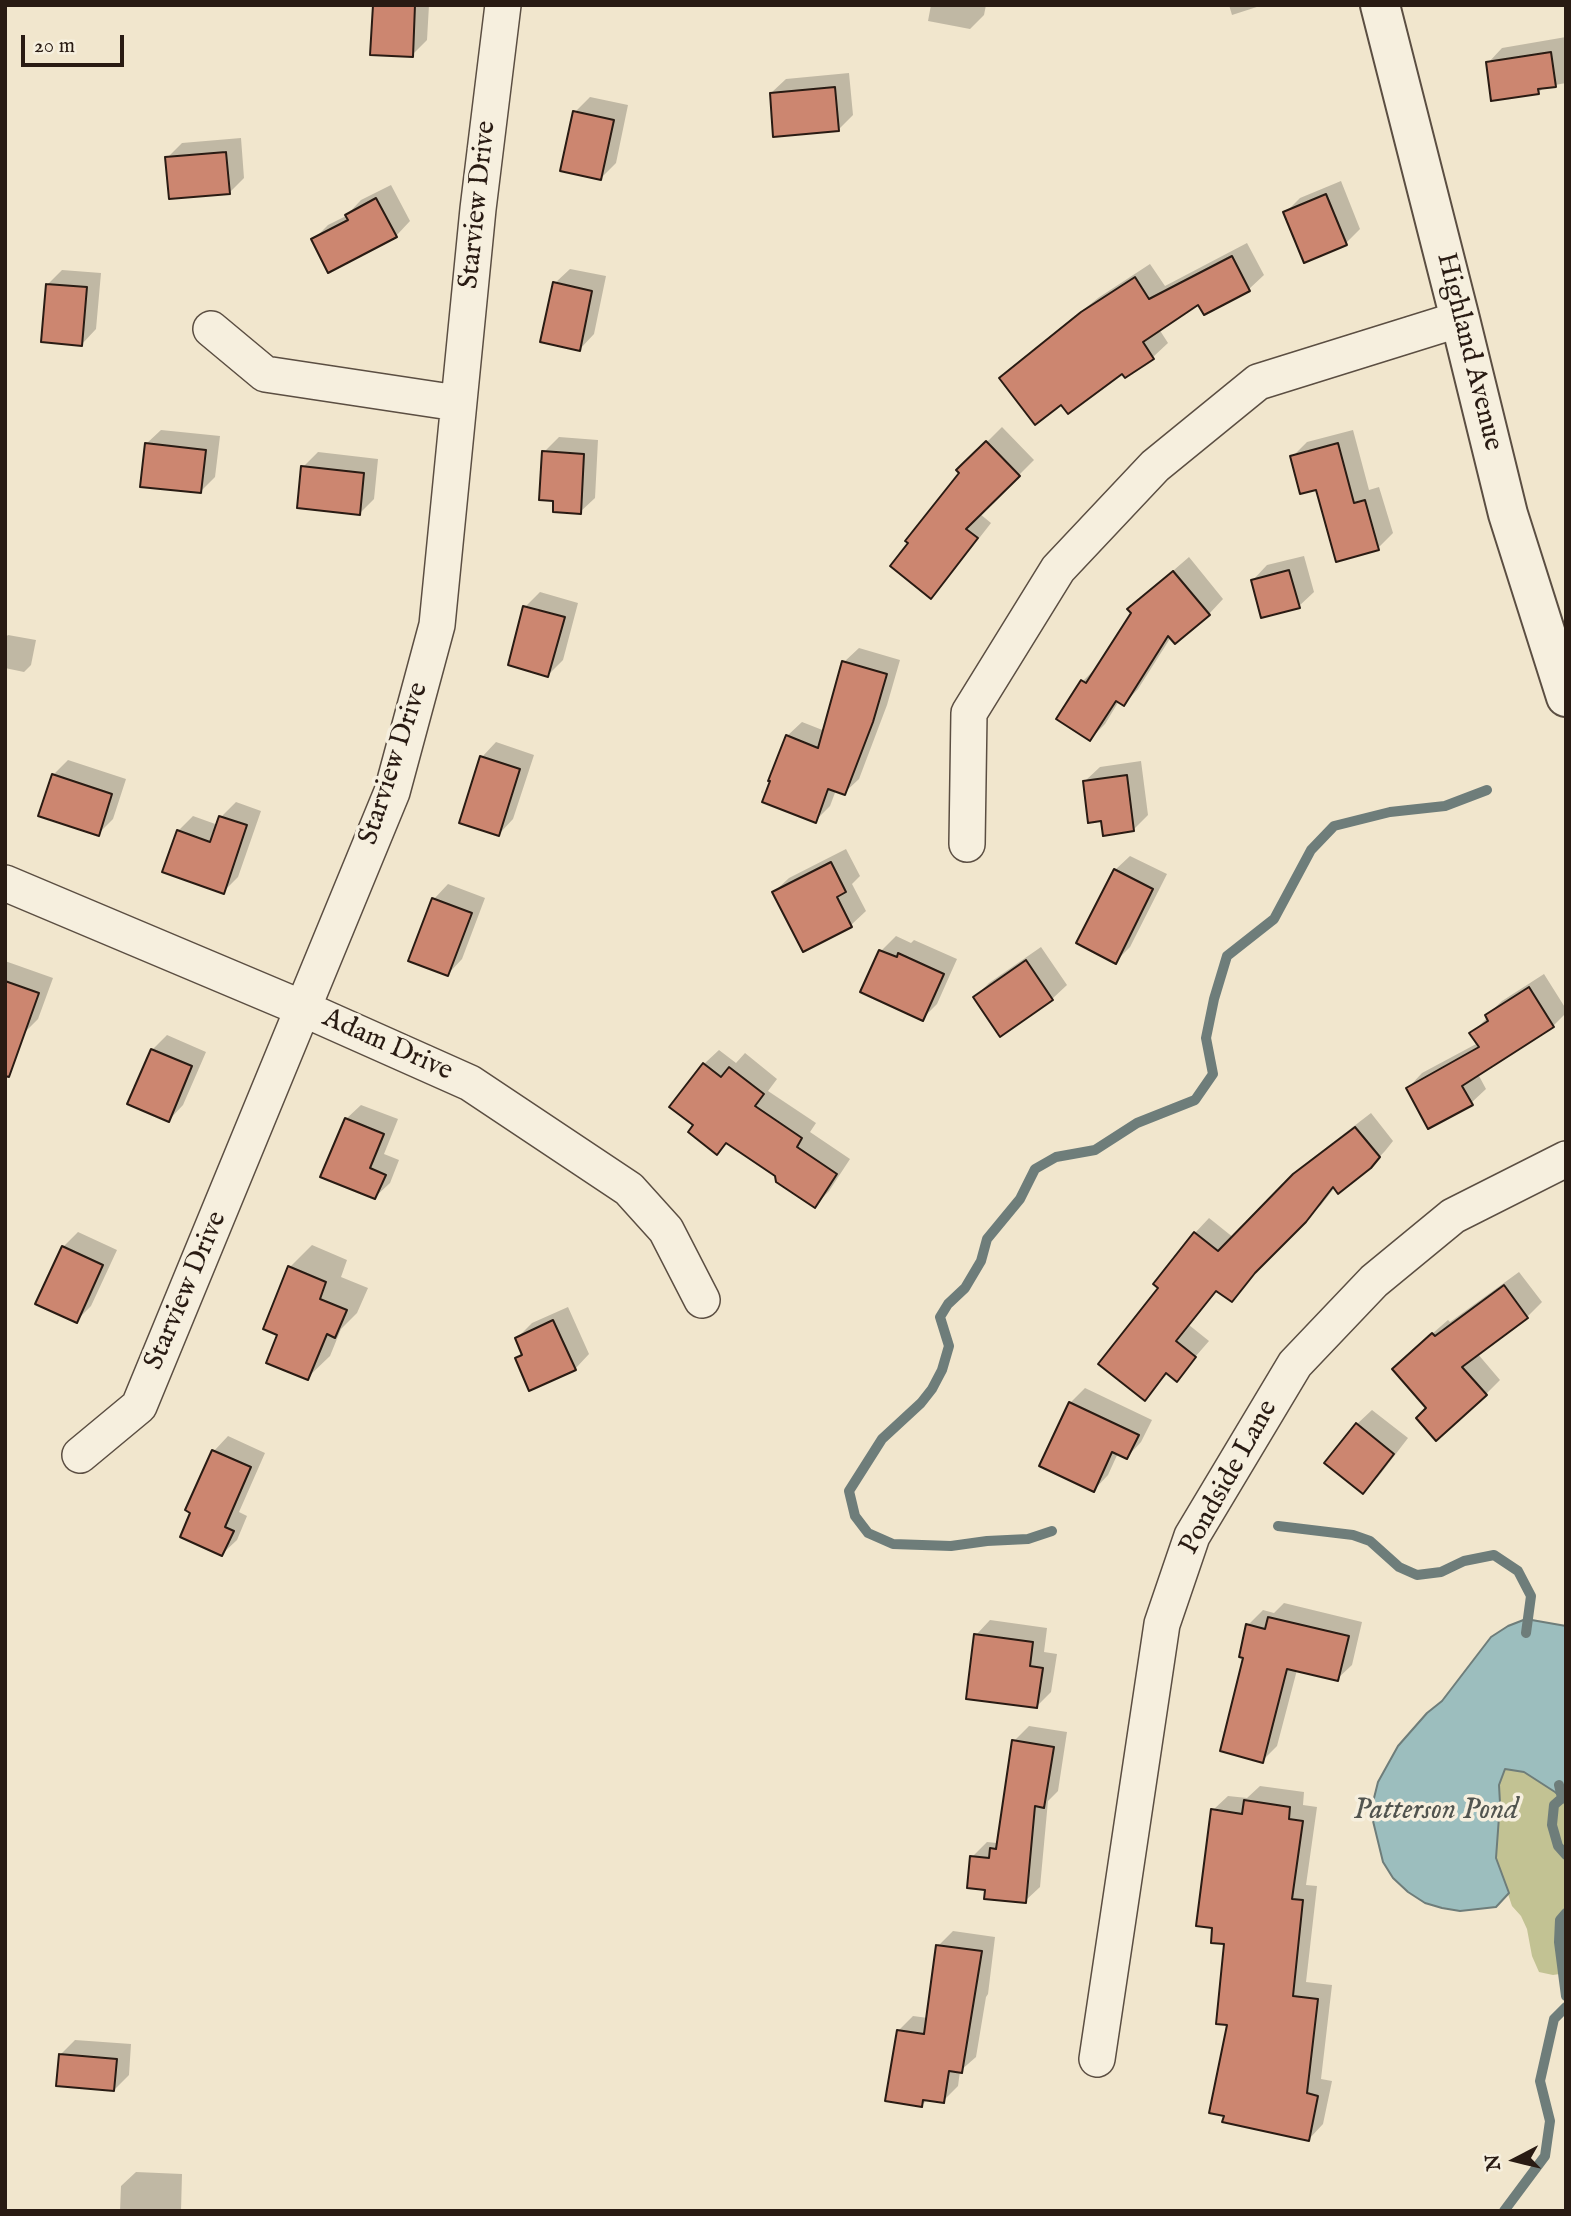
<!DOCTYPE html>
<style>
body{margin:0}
#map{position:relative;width:1571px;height:2216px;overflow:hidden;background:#f1e6cd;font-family:"IM FELL English",serif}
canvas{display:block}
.frame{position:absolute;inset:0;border:7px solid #291b13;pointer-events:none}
.north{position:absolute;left:1480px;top:2125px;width:70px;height:70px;-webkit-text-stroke:5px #f6efde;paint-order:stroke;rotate:263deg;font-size:19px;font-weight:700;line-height:28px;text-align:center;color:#291b13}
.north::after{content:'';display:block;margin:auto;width:24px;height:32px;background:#291b13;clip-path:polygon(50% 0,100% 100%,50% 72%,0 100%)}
.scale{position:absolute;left:21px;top:35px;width:103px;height:32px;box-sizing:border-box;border:4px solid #291b13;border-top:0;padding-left:9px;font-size:21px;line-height:24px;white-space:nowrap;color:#291b13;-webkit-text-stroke:5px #f6efde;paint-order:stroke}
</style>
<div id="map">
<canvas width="1571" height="2216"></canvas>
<div class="frame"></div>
<div class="north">N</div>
<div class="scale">20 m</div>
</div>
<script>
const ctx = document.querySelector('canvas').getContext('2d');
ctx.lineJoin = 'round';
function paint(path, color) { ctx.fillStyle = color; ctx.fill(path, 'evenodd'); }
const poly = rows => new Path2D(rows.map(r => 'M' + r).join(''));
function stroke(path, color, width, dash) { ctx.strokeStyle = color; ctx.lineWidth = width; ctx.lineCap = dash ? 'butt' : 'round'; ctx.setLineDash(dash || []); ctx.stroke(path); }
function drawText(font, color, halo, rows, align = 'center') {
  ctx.font = font + ' "IM FELL English",serif'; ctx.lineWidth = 7; ctx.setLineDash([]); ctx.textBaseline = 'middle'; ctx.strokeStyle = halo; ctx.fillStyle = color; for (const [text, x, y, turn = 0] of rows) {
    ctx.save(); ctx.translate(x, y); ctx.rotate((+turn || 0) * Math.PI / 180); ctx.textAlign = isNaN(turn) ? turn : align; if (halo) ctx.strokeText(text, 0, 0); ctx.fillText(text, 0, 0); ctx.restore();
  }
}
paint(poly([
 [1505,1769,1524,1772,1555,1792,1562,1798,1566,1806,1566,1973,1553,1975,1539,1972,1532,1956,1527,1929,1521,1916,1512,1906,1496,1858,1500,1803,1499,1785]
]), '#c2c293');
const water = poly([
 [1526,1619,1566,1626,1566,1806,1562,1798,1555,1792,1524,1772,1505,1769,1499,1785,1500,1803,1496,1858,1509,1893,1496,1907,1460,1911,1442,1908,1425,1903,1408,1892,1393,1878,1383,1862,1373,1821,1373,1802,1378,1782,1398,1746,1427,1713,1442,1701,1491,1637,1508,1626,1526,1619]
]);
paint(water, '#9cbebe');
stroke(water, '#6e7d7a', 2);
paint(poly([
 [375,5,429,5,427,40,412,55],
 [931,5,986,5,984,15,970,29,928,21],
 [1229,5,1263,5,1232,15],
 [1566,37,1566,83,1544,87,1538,93,1488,63,1502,48],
 [849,73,853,115,838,130,771,93,786,79],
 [590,97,628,105,616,163,601,178,575,112],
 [241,138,244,178,230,192,167,158,182,143],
 [1341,181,1360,229,1346,243,1285,213,1300,198],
 [391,185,410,221,396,236,313,240,328,225,346,216,361,200],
 [1247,243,1264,275,1249,289,1199,302,1159,329,1168,343,1153,357,1125,376,1122,371,1062,402,1001,379,1016,364,1098,298,1150,264,1165,286],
 [570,269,606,276,594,334,580,349,555,283],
 [62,270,101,273,96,329,82,344,48,284],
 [1002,427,1034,460,980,514,991,523,945,582,930,596,962,472,959,470],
 [161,430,220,436,215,477,201,491,146,444],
 [1353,430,1369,490,1379,487,1393,533,1378,548,1317,487,1292,457,1307,442],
 [559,437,598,440,595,498,580,512,544,452],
 [318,452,378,459,374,499,359,514,303,467],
 [1304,556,1314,592,1299,606,1253,580,1267,565],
 [1189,557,1223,599,1209,614,1171,637,1138,689,1124,704,1119,701,1105,724,1090,739,1083,681,1097,667,1133,613,1129,609],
 [540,592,578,603,563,660,548,675,525,607],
 [8,635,36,640,31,665,24,672,5,668,5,638],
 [859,648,900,660,887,705,859,779,844,793,836,790,830,806,815,821,772,781,787,736,802,722,825,731,844,662],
 [496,742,534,755,513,819,499,834,482,757],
 [68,760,126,779,113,819,98,834,53,775],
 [1141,761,1148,815,1133,830,1102,819,1085,781,1100,767],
 [236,802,261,811,238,877,223,892,178,831,193,816,218,825,221,817],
 [846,849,860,876,852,884,866,911,851,925,803,950,774,892,789,878],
 [1130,856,1167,874,1130,947,1115,962,1115,870],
 [448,884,485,898,462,959,448,974,434,899],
 [896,936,911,943,914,940,957,959,937,1004,922,1019,862,991,881,951],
 [1041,947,1067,985,1052,999,975,997,989,983],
 [5,961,53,978,38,1019,23,1034,5,1027],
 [1544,974,1566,1009,1566,1013,1553,1026,1478,1074,1486,1089,1471,1103,1408,1088,1422,1073,1478,1043,1472,1033,1488,1017,1487,1015,1502,1001],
 [167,1035,206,1052,183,1105,169,1120,152,1050],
 [719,1050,736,1063,745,1053,777,1079,768,1091,816,1123,810,1132,850,1159,829,1191,815,1206,777,1175,728,1142,717,1152,695,1125,704,1064],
 [361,1105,398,1119,384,1154,399,1160,390,1183,375,1197,346,1119],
 [1371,1113,1393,1141,1385,1151,1370,1167,1335,1187,1321,1205,1268,1257,1232,1300,1218,1290,1189,1325,1209,1341,1176,1379,1168,1373,1145,1398,1160,1287,1195,1233,1209,1218,1234,1238,1310,1160],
 [78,1232,117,1250,91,1306,76,1321,63,1247],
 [312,1245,347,1260,341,1277,368,1288,357,1313,341,1329,330,1356,307,1378,280,1334,290,1267],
 [1519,1272,1542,1302,1527,1317,1477,1353,1500,1380,1486,1394,1428,1408,1409,1354,1448,1320,1450,1322],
 [568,1307,589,1354,575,1369,517,1358,523,1352,517,1338,532,1323],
 [1085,1388,1152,1420,1141,1442,1127,1457,1118,1453,1108,1475,1094,1490,1070,1403],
 [1372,1410,1408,1438,1378,1477,1363,1491,1357,1424],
 [228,1436,265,1453,239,1512,247,1516,237,1540,222,1554,214,1451],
 [1284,1603,1362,1622,1352,1665,1337,1679,1297,1670,1277,1746,1262,1761,1246,1657,1248,1625,1263,1610,1274,1613],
 [990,1620,1047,1628,1044,1652,1057,1654,1051,1692,1037,1706,976,1635],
 [1029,1726,1067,1732,1058,1791,1048,1801,1040,1887,1025,1901,987,1889,972,1857,987,1842,997,1843,1014,1741],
 [1260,1786,1304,1792,1303,1805,1317,1807,1306,1885,1317,1886,1306,1982,1332,1985,1321,2079,1332,2081,1323,2124,1309,2139,1229,2024,1226,1943,1213,1810,1228,1796,1247,1798],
 [953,1931,995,1937,988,1994,986,1997,976,2057,960,2071,958,2086,943,2101,928,2099,921,2106,898,2031,913,2016,928,2018,938,1946],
 [75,2040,131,2044,129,2075,114,2090,61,2054],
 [136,2172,182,2174,181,2211,120,2211,121,2186]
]), '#0003');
stroke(poly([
 [1278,1526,1353,1535,1370,1541,1399,1567,1417,1575,1441,1572,1464,1561,1494,1555,1518,1571,1531,1596,1526,1633],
 [1052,1531,1028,1539,987,1541,951,1546,893,1544,868,1533,855,1516,849,1491,882,1439,921,1403,932,1389,942,1370,949,1346,940,1317,948,1304,965,1288,981,1261,987,1239,1020,1199,1035,1169,1056,1157,1095,1150,1137,1123,1195,1100,1213,1074,1206,1038,1214,999,1227,956,1274,919,1311,850,1334,826,1390,812,1445,806,1487,790],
 [1559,1785,1562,1798,1554,1805,1552,1825,1558,1846,1566,1855],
 [1566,1913,1560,1920,1559,1942,1566,1996],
 [1504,2211,1545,2156,1550,2121,1540,2081,1554,2019,1566,2007]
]), '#6e7d7a', 10);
const building = poly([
 [373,5,415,5,413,57,370,55,373,5],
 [1551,52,1556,87,1538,89,1539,94,1491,101,1486,62,1551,52],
 [835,87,839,131,773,137,770,93,835,87],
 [573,111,614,120,601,180,560,171,573,111],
 [226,152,230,194,169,199,165,157,226,152],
 [1326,194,1347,245,1304,263,1283,212,1326,194],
 [376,198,397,237,328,273,311,239,348,220,345,215,376,198],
 [1232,256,1250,291,1204,315,1198,305,1143,342,1154,359,1125,378,1122,374,1068,414,1061,405,1035,425,999,378,1081,312,1135,277,1149,299,1232,256],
 [553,282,592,291,580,351,540,342,553,282],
 [46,284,87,287,82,346,41,342,46,284],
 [986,441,1020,476,966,529,978,538,931,599,890,566,908,543,905,541,959,473,956,470,986,441],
 [145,443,206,450,201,493,140,487,145,443],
 [1338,443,1354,503,1365,500,1379,550,1336,562,1316,490,1300,494,1290,456,1338,443],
 [542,451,584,454,581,514,553,512,553,501,539,500,542,451],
 [301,466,364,473,360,515,297,508,301,466],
 [1289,570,1300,608,1261,618,1251,580,1289,570],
 [1173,571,1210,615,1175,644,1168,636,1124,706,1116,701,1090,741,1056,719,1081,680,1086,683,1131,613,1127,609,1173,571],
 [523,606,565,617,548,677,508,665,523,606],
 [842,661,887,674,873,722,845,795,828,789,816,823,762,802,770,781,768,781,786,735,818,748,842,661],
 [480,756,520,769,499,836,459,823,480,756],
 [52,774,112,794,99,836,38,816,52,774],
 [1127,775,1134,831,1103,836,1101,821,1088,823,1083,781,1127,775],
 [219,816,247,825,224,894,162,872,177,830,210,842,219,816],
 [831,862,846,892,837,897,852,927,803,952,772,892,831,862],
 [1114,869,1153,889,1116,964,1076,943,1114,869],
 [432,898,472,913,448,976,408,961,432,898],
 [879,950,897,957,898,953,944,974,923,1021,860,992,879,950],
 [1026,960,1053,1000,1000,1037,973,997,1026,960],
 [5,981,39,993,9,1077,5,1076,5,981],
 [1529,987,1554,1027,1462,1086,1473,1105,1428,1129,1406,1088,1479,1047,1469,1033,1488,1021,1485,1015,1529,987],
 [151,1049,192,1066,169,1122,127,1104,151,1049],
 [703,1063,721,1077,729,1067,764,1094,755,1106,802,1138,797,1147,837,1174,815,1208,776,1182,775,1176,726,1143,717,1155,688,1132,693,1125,669,1107,703,1063],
 [345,1118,384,1134,370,1168,386,1175,375,1199,320,1177,345,1118],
 [1355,1127,1380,1157,1371,1168,1338,1194,1333,1187,1306,1222,1255,1273,1232,1302,1216,1291,1176,1341,1196,1357,1177,1382,1166,1373,1145,1401,1098,1364,1158,1288,1153,1284,1194,1232,1218,1251,1293,1174,1355,1127],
 [62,1246,103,1265,77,1323,35,1304,62,1246],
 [288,1266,326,1282,320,1299,347,1310,335,1338,327,1334,308,1380,266,1363,277,1335,263,1329,288,1266],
 [1504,1285,1528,1318,1462,1367,1487,1395,1436,1441,1416,1418,1426,1408,1392,1369,1432,1333,1435,1336,1504,1285],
 [553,1320,576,1370,529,1391,515,1358,522,1355,515,1338,553,1320],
 [1069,1402,1139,1435,1127,1459,1112,1452,1094,1492,1039,1466,1069,1402],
 [1356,1423,1394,1454,1363,1494,1324,1463,1356,1423],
 [212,1450,251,1467,225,1527,234,1531,222,1556,180,1537,190,1513,185,1510,212,1450],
 [1268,1617,1349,1636,1338,1681,1287,1669,1263,1763,1220,1751,1243,1658,1239,1657,1246,1624,1265,1629,1268,1617],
 [974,1634,1033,1642,1030,1666,1043,1668,1037,1708,966,1699,974,1634],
 [1012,1740,1054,1747,1044,1808,1035,1806,1026,1903,984,1899,985,1890,967,1888,970,1856,989,1858,990,1848,996,1849,1012,1740],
 [1244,1800,1290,1807,1289,1819,1303,1821,1292,1899,1303,1900,1293,1996,1318,1999,1307,2093,1318,2096,1309,2141,1222,2122,1224,2116,1209,2113,1227,2025,1216,2024,1224,1944,1211,1943,1212,1928,1196,1926,1211,1809,1242,1814,1244,1800],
 [936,1945,982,1951,962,2073,949,2071,944,2103,923,2100,922,2107,885,2101,897,2030,924,2034,936,1945],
 [59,2054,117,2059,114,2091,56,2086,59,2054]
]);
paint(building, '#cc8670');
stroke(building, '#291b13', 2);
const minor = poly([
 [211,329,265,374,457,403],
 [967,844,969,713,1058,569,1155,466,1258,382,1460,319],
 [5,883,304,1009,470,1083,629,1189,666,1230,702,1300],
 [80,1455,139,1406,392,792,437,625,478,209,503,5],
 [1097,2059,1162,1624,1192,1536,1295,1364,1374,1281,1453,1216,1566,1159]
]);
const tertiary = poly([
 [1380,5,1460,319,1508,514,1566,697]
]);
stroke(minor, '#5b4e42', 38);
stroke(tertiary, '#5b4e42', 42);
stroke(minor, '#f6efde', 35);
stroke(tertiary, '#f6efde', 38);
drawText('28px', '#291b13', '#f6efde', [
 ["Starview Drive",479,205,-84],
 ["Highland Avenue",1468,352,76],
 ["Starview Drive",395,764,-72],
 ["Adam Drive",387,1046,24],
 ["Starview Drive",187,1291,-67],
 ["Pondside Lane",1230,1478,-61]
]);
drawText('italic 30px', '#51544f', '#f6efde', [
 ["Patterson Pond",1436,1812]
]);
</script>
